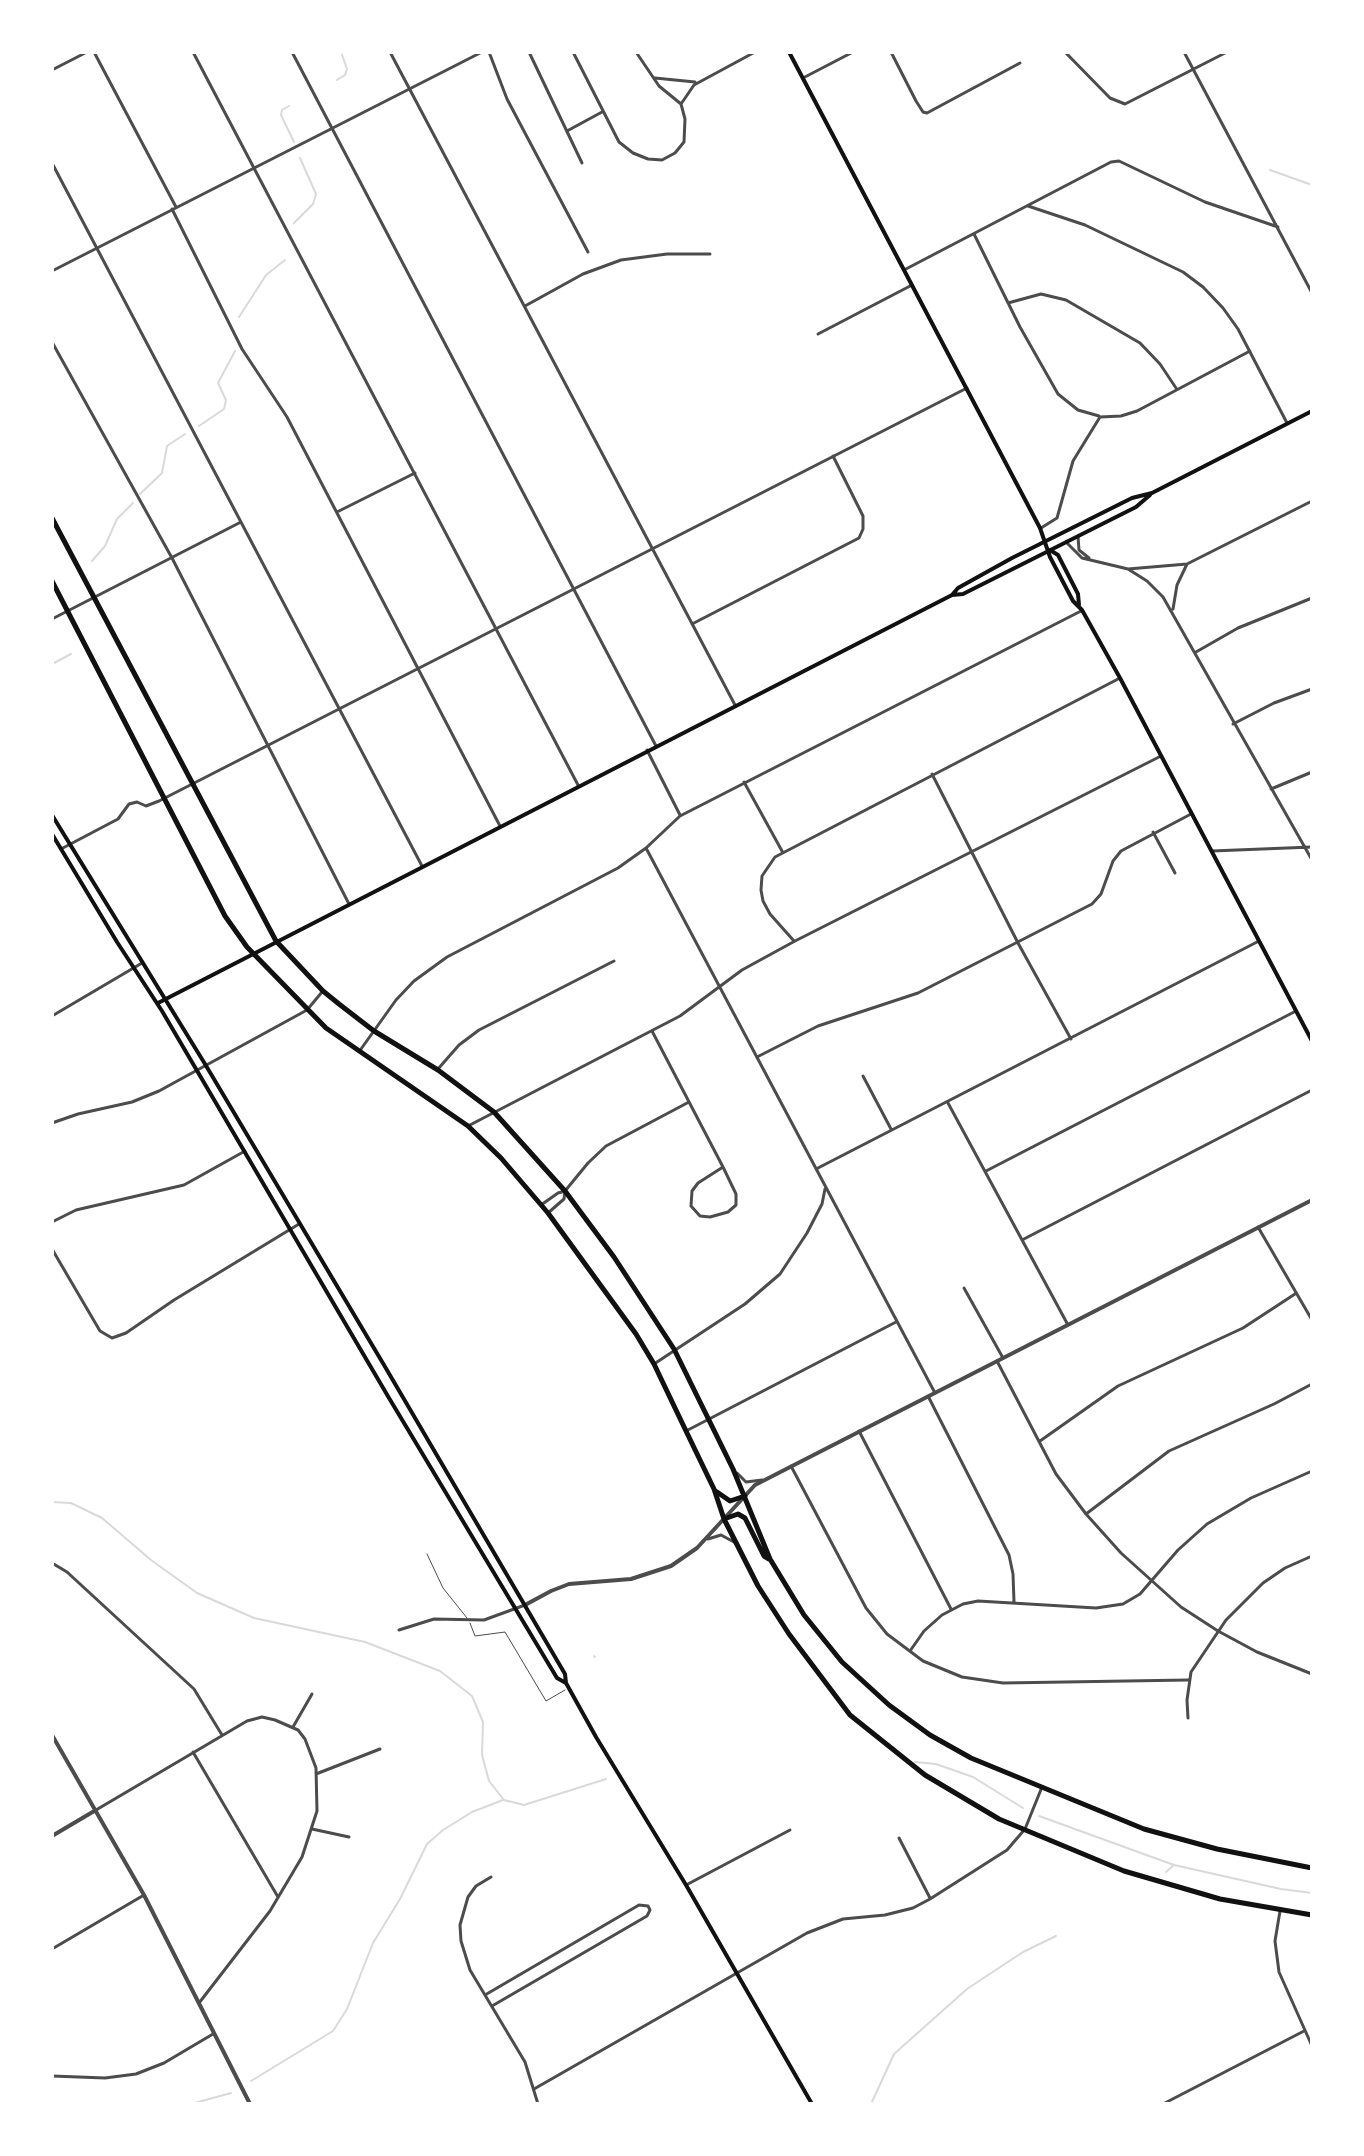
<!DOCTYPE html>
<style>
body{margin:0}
#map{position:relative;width:1364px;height:2156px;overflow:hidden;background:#fff;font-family:Figtree,sans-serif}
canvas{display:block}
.frame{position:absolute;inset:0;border:54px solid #fff;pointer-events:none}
</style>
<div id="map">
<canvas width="1364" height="2156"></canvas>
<div class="frame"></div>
</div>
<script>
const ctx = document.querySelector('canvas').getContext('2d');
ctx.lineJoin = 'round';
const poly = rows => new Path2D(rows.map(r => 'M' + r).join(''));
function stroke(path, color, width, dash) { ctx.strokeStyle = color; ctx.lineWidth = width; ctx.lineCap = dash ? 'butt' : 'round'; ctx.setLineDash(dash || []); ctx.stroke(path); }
stroke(poly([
 [337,80,345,75,347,69,341,52],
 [289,106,282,110,281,115,294,142],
 [1270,170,1312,185],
 [294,223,313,204,316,194,300,158],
 [239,317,266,275,285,260],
 [199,426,224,409,226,400,218,383,235,351],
 [140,494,162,473,167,446,185,434],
 [92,561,105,546,117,519,133,503],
 [52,664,71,654],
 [52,1502,71,1503,102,1518,151,1560,197,1593,254,1618,365,1642,440,1671,472,1696,483,1722,482,1755,489,1781,504,1800,524,1805,606,1779],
 [594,1656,595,1657],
 [915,1762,936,1764,973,1777,1023,1808],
 [1039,1816,1174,1865,1281,1889,1312,1893],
 [1166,1872,1174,1865],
 [251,2081,333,2031,347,2009,373,1943,400,1899,427,1844,443,1830,472,1812,503,1800],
 [191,2104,231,2093],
 [871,2104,894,2054,967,1989,1023,1952,1056,1936]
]), '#d9d9d9', 2);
stroke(poly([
 [427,1554,443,1588,467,1618],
 [470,1623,475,1636,505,1632,546,1701,565,1690]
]), '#4c4c4c', 1);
stroke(poly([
 [94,52,176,207],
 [193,52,578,785],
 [292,52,656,746],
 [390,52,735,705],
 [489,52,507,99,588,252],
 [529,52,582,163],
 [573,52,619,142,633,153,648,159,662,160,675,153,684,142,685,119,681,104,659,86,636,52],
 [891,52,916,101,923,112,927,113,1020,63],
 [1065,52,1110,98,1125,104,1227,52],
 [1184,52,1312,293],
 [52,70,87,52],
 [655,78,695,82],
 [803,78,853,52],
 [681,104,694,85,755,52],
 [567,131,602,112],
 [52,163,422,866],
 [1028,206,1085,225,1183,272,1203,287,1223,308,1238,329,1287,423],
 [172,209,242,349,287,417,500,826],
 [974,234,1020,327,1058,394,1078,410,1099,416],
 [904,270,1111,162,1119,161,1205,202,1278,227],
 [52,271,482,52],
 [1008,303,1041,294,1066,300,1140,343,1160,364,1176,388],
 [525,306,583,274,621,260,667,254,710,254],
 [818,334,912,285],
 [52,342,172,558,349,904],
 [337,512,415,473],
 [1041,528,1057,518,1073,461,1100,417,1121,416,1137,411,1250,351],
 [1078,536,1079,550,1089,558],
 [1066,542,1082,558,1128,569,1147,581,1163,597,1312,860],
 [1128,569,1187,564,1312,501],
 [1173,609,1177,585,1187,564],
 [52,619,241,522],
 [692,624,859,538,863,529,863,516,833,456],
 [1196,652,1238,628,1312,598],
 [1233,724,1274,703,1312,689],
 [647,750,680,815],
 [932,774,1018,943,1071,1039],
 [744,782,782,851],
 [1271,789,1312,772],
 [1153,832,1175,873],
 [646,848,935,1393],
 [61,849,118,819,129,804,137,802,146,806,159,801,967,388],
 [1212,851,1312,847],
 [794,941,770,914,763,901,761,890,762,876,775,857,1120,678],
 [52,1016,142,963],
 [652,1031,723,1167],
 [361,1049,396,1000,414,981,447,957,618,868,646,848,680,816,1081,611],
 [757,1057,818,1026,918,993,1092,904,1101,894,1113,861,1121,851,1191,814],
 [438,1069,459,1045,479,1030,614,961],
 [863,1076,891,1129],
 [948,1103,1068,1325],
 [52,1123,78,1114,132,1102,159,1091,307,1010,322,992],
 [468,1126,680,1016,742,970,795,941,1161,756],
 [723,1167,736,1194,736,1205,728,1212,710,1217,700,1216,691,1206,692,1191,698,1183,723,1167],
 [818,1168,1259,941],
 [986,1171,1296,1011],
 [541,1205,558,1193,565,1191],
 [548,1213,564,1199,565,1191,588,1163,606,1146,689,1102],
 [52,1222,76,1210,184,1185,245,1151],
 [1258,1227,1312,1320],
 [1022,1240,1312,1090],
 [52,1249,100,1331,112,1338,126,1333,174,1300,299,1224],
 [964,1288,1003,1358],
 [997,1361,1056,1474,1086,1514,1121,1553,1181,1607,1218,1631,1257,1652,1312,1674],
 [654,1364,745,1304,780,1274,807,1233,822,1204,825,1189],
 [928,1396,1009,1555,1013,1574,1014,1602],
 [686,1431,896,1322],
 [859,1431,951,1609],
 [1040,1441,1118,1386,1243,1328,1295,1294],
 [791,1466,866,1608,887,1634,923,1661,962,1677,1003,1683,1188,1680],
 [737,1473,746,1482,762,1480],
 [1086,1514,1169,1451,1274,1404,1312,1384],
 [708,1539,721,1535,734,1542],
 [52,1563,67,1572,194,1689,222,1735],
 [399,1630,434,1619,484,1620,525,1605],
 [910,1651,924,1631,942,1615,963,1604,978,1601,1096,1608,1123,1604,1140,1594,1178,1550,1207,1524,1251,1498,1312,1471],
 [1188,1718,1187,1700,1191,1672,1226,1620,1263,1583,1285,1568,1312,1556],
 [293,1727,312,1694],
 [193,1752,278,1897],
 [316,1774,380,1749],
 [96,1810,247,1721,262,1717,275,1720,298,1730,305,1739,316,1768,317,1811,302,1857,270,1911,199,2003],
 [312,1829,349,1837],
 [899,1838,930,1898],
 [491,1877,476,1886,468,1897,460,1925,461,1941,470,1970,525,2062,538,2104],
 [688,1884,790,1830],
 [1280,1911,1275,1941,1279,1972,1312,2046],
 [52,1949,144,1895],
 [485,1995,639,1905,648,1906,650,1910,647,1916,492,2006],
 [52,2076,105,2078,136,2074,164,2063,213,2034],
 [534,2089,807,1933,843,1919,885,1915,913,1908,930,1899,1007,1850,1025,1829,1042,1787],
 [1163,2104,1304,2031]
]), '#4c4c4c', 3);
stroke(poly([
 [525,1605,551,1591,569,1584,631,1579,671,1566,697,1548,755,1485,1312,1200],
 [52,1735,144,1895,250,2104],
 [52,1836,96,1810]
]), '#4c4c4c', 4);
stroke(poly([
 [789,52,1040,528,1050,557,1073,601,1082,610,1120,678,1312,1041],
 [1050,550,1058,555,1078,594,1079,605],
 [952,595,963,594,1136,507,1150,495],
 [52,815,205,1064,384,1365,565,1674,566,1683,596,1737,686,1885,812,2104],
 [52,834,117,942,162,1011,389,1398,557,1678,566,1683],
 [158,1003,952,595,958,588,1012,558,1132,498,1152,493,1312,411]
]), '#111', 4);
stroke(poly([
 [52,518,276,941,323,991,339,1004,374,1031,438,1070,494,1112,565,1191,614,1257,674,1349,733,1469,770,1559,804,1615,842,1662,889,1705,930,1735,971,1758,1144,1829,1217,1849,1312,1868],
 [52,581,225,916,247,947,326,1028,468,1126,501,1158,548,1213,636,1334,654,1364,686,1431,714,1489,724,1519,758,1586,789,1634,850,1715,925,1775,999,1819,1124,1871,1220,1899,1312,1915],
 [717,1492,730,1501,745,1496],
 [724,1519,738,1514,745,1518,764,1556,769,1559]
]), '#111', 5);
</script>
